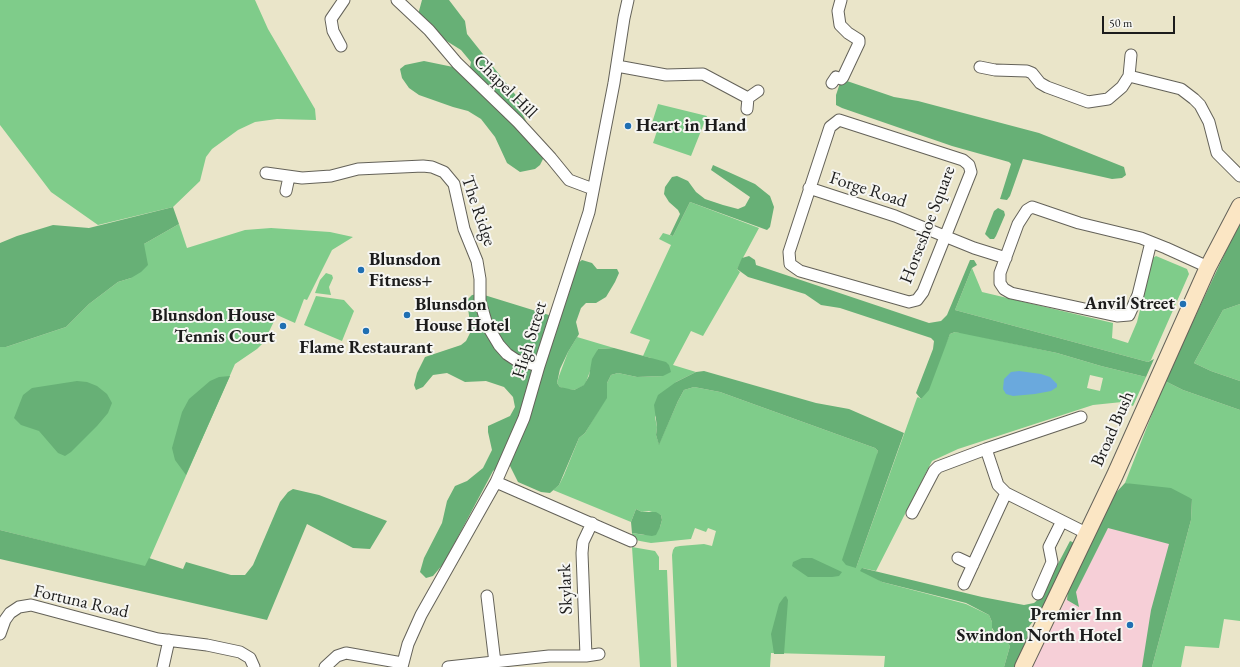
<!DOCTYPE html>
<style>
body{margin:0}
#map{position:relative;width:1240px;height:667px;overflow:hidden;background:#eae5c9;font-family:"EB Garamond",serif}
canvas{display:block}
.scale{position:absolute;left:1102px;top:16px;width:73px;height:18px;box-sizing:border-box;border:2px solid #1c1c1c;border-top:0;padding-left:5px;font-size:12px;line-height:14px;white-space:nowrap;color:#1c1c1c;-webkit-text-stroke:3px #f6f6f2;paint-order:stroke}
</style>
<div id="map">
<canvas width="1240" height="667"></canvas>
<div class="scale">50 m</div>
</div>
<script>
const ctx = document.querySelector('canvas').getContext('2d');
ctx.lineJoin = 'round';
function paint(path, color) { ctx.fillStyle = color; ctx.fill(path, 'evenodd'); }
const poly = rows => new Path2D(rows.map(r => 'M' + r).join(''));
function stroke(path, color, width, dash) { ctx.strokeStyle = color; ctx.lineWidth = width; ctx.lineCap = dash ? 'butt' : 'round'; ctx.setLineDash(dash || []); ctx.stroke(path); }
function drawText(font, color, halo, rows, align = 'center') {
  ctx.font = font + ' "EB Garamond",serif'; ctx.lineWidth = 4; ctx.setLineDash([]); ctx.textBaseline = 'middle'; ctx.strokeStyle = halo; ctx.fillStyle = color; for (const [text, x, y, turn = 0] of rows) {
    ctx.save(); ctx.translate(x, y); ctx.rotate((+turn || 0) * Math.PI / 180); ctx.textAlign = isNaN(turn) ? turn : align; if (halo) ctx.strokeText(text, 0, 0); ctx.fillText(text, 0, 0); ctx.restore();
  }
}
paint(poly([
 [1122,488,1187,499,1148,667,1032,667]
]), '#f6cfd7');
paint(poly([
 [0,0,255,0,268,29,315,109,316,120,277,119,255,122,238,130,212,149,206,157,200,181,173,207,98,225,51,192,0,125],
 [658,104,707,116,691,156,653,143,658,128,651,126],
 [690,202,759,228,737,269,740,272,703,336,691,331,673,365,696,372,676,382,655,417,657,427,656,435,659,444,678,401,684,390,694,387,720,392,875,448,878,451,856,568,917,398,918,397,921,399,950,334,955,332,964,333,1057,353,1101,366,1146,377,1133,406,1122,402,1093,405,958,449,932,461,876,571,862,568,882,582,966,604,989,615,992,622,992,629,998,637,1007,642,1010,646,1004,667,884,667,885,656,771,653,770,667,677,667,672,555,673,550,675,547,680,546,704,544,712,546,716,531,708,528,706,532,695,528,691,539,651,543,640,541,632,539,632,533,644,535,660,527,662,520,661,515,649,511,642,512,636,509,631,522,553,490,559,485,564,475,579,438,585,433,606,398,607,383,611,375,618,373,637,377,663,376,651,358,643,356,650,340,630,333,671,245,659,239,663,233,673,236],
 [1090,375,1103,378,1100,391,1087,388],
 [179,224,187,248,245,230,271,228,330,232,353,237,332,250,307,300,304,299,295,323,277,315,264,342,257,349,235,364,146,567,0,530,0,347,6,347,66,327,89,304,118,282,131,278,144,244],
 [1156,256,1187,269,1189,274,1151,360,1148,362,955,310,972,268,982,292,1113,323,1112,338,1128,343,1137,322,1153,258],
 [326,273,332,275,333,278,329,287,331,295,315,293,320,280],
 [316,296,344,300,354,311,342,341,304,325],
 [1240,304,1240,381,1211,371,1194,363,1223,310],
 [577,337,614,348,598,349,585,385,574,390,565,389,560,387,557,383,559,376,568,352],
 [1165,381,1183,390,1240,410,1240,621,1224,619,1219,648,1185,646,1181,667,1152,667,1191,520,1192,499,1125,483],
 [632,547,655,551,659,557,659,570,667,570,671,667,640,667]
]), '#7fcc8a');
paint(poly([
 [422,0,449,0,465,21,467,34,518,98,523,115,544,157,540,165,535,169,520,172,507,163,495,137,481,119,468,111,453,107,419,95,409,88,402,78,400,69,405,65,424,61,458,68,470,67,471,62,461,50,416,22],
 [844,80,894,97,918,101,1039,133,1124,167,1126,175,1122,178,1112,179,1023,159,1010,196,1007,200,1000,199,1011,164,1009,162,952,146,842,108,836,105,836,95,840,83],
 [713,165,755,184,770,196,774,207,770,227,767,230,690,202,673,236,670,235,680,214,678,210,669,202,664,194,665,187,672,177,677,176,688,181,696,192,705,199,723,205,738,209,745,206,750,197,711,170],
 [173,207,179,224,144,244,148,265,141,272,131,278,118,282,89,304,66,327,6,347,0,347,0,243,17,236,53,225,89,228],
 [998,208,1004,211,1005,215,996,236,994,239,990,239,985,234,994,211],
 [1240,221,1240,304,1223,310,1194,363,1211,371,1240,381,1240,410,1183,390,1165,381],
 [749,256,755,260,756,265,929,323,941,321,947,315,970,260,974,260,977,265,972,268,955,310,1148,362,1154,359,1146,377,1101,366,1057,353,955,332,950,334,929,390,921,399,916,393,933,349,934,341,931,338,840,308,821,305,805,294,748,277,737,269,742,258],
 [582,260,592,263,597,269,617,269,619,273,615,282,606,297,596,303,586,303,581,308,576,322,579,334,568,352,560,369,557,383,560,387,574,390,584,385,589,376,592,359,598,349,614,348,666,362,669,365,671,372,663,376,637,377,618,373,611,375,607,383,607,398,585,433,579,438,559,485,550,493,541,492,518,482,509,464,503,463,493,471,444,563,433,576,426,578,420,572,424,558,442,523,447,501,455,486,467,481,483,468,492,450,488,432,488,426,510,416,515,407,513,397,504,387,486,381,465,382,447,373,433,375,423,387,416,390,414,385,417,373,425,357,461,345,466,341,471,331,468,308,468,299,472,295,481,294,549,315,557,314,578,263],
 [704,371,816,403,849,409,904,433,856,568,846,565,842,560,876,457,878,451,875,448,720,392,694,387,684,390,678,401,659,445,656,435,657,427,654,405,658,395,676,382,696,372],
 [230,376,186,475,175,460,172,448,182,412,189,399,210,381,219,377],
 [77,381,87,382,97,386,107,394,112,403,108,413,97,426,71,452,65,456,58,453,39,431,21,425,14,418,23,395,32,388],
 [1125,483,1171,488,1192,499,1191,520,1152,667,1142,667,1151,610,1169,544,1108,528,1076,592,1079,607,1067,600,1068,590,1109,500],
 [293,489,319,495,387,521,370,549,353,548,307,524,267,620,0,559,0,530,145,566,149,558,183,569,186,562,231,575,245,575,253,565,280,502,288,492],
 [636,509,642,512,656,512,661,515,662,520,660,527,656,535,652,536,632,533,631,522],
 [1070,541,1075,543,1042,610,1027,629,1028,639,1015,667,1004,667,1010,646,1007,642,998,637,992,628,992,622,989,615,966,603,882,582,860,571,862,568,982,597,1024,605,1034,603,1040,598],
 [802,558,812,558,842,572,839,576,832,577,808,577,792,566,793,562],
 [786,596,788,600,784,654,774,654,771,634,779,604,784,597]
]), '#67b076');
paint(poly([
 [1019,371,1041,374,1050,377,1057,384,1057,387,1051,391,1035,394,1013,396,1006,394,1003,389,1004,379,1011,372]
]), '#6aa9dd');
const minor = poly([
 [397,0,429,30,457,63,518,122,551,158,569,180,593,189],
 [341,46,333,31,331,19,344,0],
 [617,66,666,75,703,74,748,98],
 [980,67,995,70,1027,71,1032,73,1040,83,1047,87,1088,102,1108,99,1122,87,1129,76,1181,89,1194,99,1200,105,1209,122,1217,153,1240,176],
 [1129,76,1131,55],
 [832,83,836,77,841,79,843,77,859,43,859,40,848,33,840,25,838,11,841,0],
 [747,109,748,98,758,91],
 [839,120,963,160,969,165,971,172,923,292,917,300,909,302,800,271,790,264,789,252,830,127,839,120],
 [266,173,302,178,331,176,358,169,423,166,432,167,444,172,454,184,464,229,477,261,480,279,480,301,487,325,499,345,507,354,516,360,539,366],
 [809,188,895,216,974,248,1006,258],
 [286,191,289,177],
 [1151,242,1138,295,1129,315,1117,316,1011,293,1004,289,1000,283,1000,273,1018,224,1027,210,1032,207,1079,223,1141,238,1166,248,1208,267],
 [1081,417,986,449,998,485,1006,493,1088,534],
 [496,482,631,541],
 [912,513,934,471,938,467,986,449],
 [958,558,973,565],
 [964,584,1006,493],
 [1038,594,1052,562,1049,547,1062,521],
 [487,596,495,663],
 [0,634,5,620,10,613,19,607,31,605,158,639,207,645,240,652,250,658,254,667],
 [586,656,599,654],
 [163,667,169,640],
 [325,667,337,656,346,653,402,663],
 [402,667,408,644,421,615,496,482,524,418,539,366,589,212,614,83,624,18,628,0],
 [448,667,549,656,586,656,582,553,583,542,592,523]
]);
const secondary = poly([
 [1023,667,1115,475,1208,267,1240,206]
]);
stroke(minor, '#646259', 13);
stroke(secondary, '#646259', 18);
stroke(minor, '#fff', 11);
stroke(secondary, '#fbe6c4', 16);
for (const [x, y, r, color] of [
 [628,126,4,"#1f6fb2"],
 [361,270,4,"#1f6fb2"],
 [1183,304,4,"#1f6fb2"],
 [407,315,4,"#1f6fb2"],
 [283,326,4,"#1f6fb2"],
 [366,331,4,"#1f6fb2"],
 [1130,625,4,"#1f6fb2"]
]) { const dot = new Path2D(); dot.arc(x, y, r, 0, 2 * Math.PI); ctx.fillStyle = color; ctx.fill(dot); stroke(dot, '#f6f6f2', 1.5); }
drawText('18px', '#1c1c1c', '#f6f6f2', [
 ["Chapel Hill",505,87,45],
 ["Forge Road",868,190,18],
 ["The Ridge",478,211,71],
 ["Horseshoe Square",928,225,-69],
 ["High Street",530,340,-73],
 ["Broad Bush",1113,429,-66],
 ["Skylark",566,589,-92],
 ["Fortuna Road",81,602,13]
]);
drawText('bold 18px', '#1c1c1c', '#f6f6f2', [
 ["Heart in Hand",636,126],
 ["Blunsdon",369,260],
 ["Fitness+",369,281],
 ["Anvil Street",1175,304,"right"],
 ["Blunsdon",415,305],
 ["House Hotel",415,326],
 ["Blunsdon House",275,316,"right"],
 ["Tennis Court",275,337,"right"],
 ["Flame Restaurant",366,348,"center"],
 ["Premier Inn",1122,615,"right"],
 ["Swindon North Hotel",1122,636,"right"]
], 'left');
</script>
